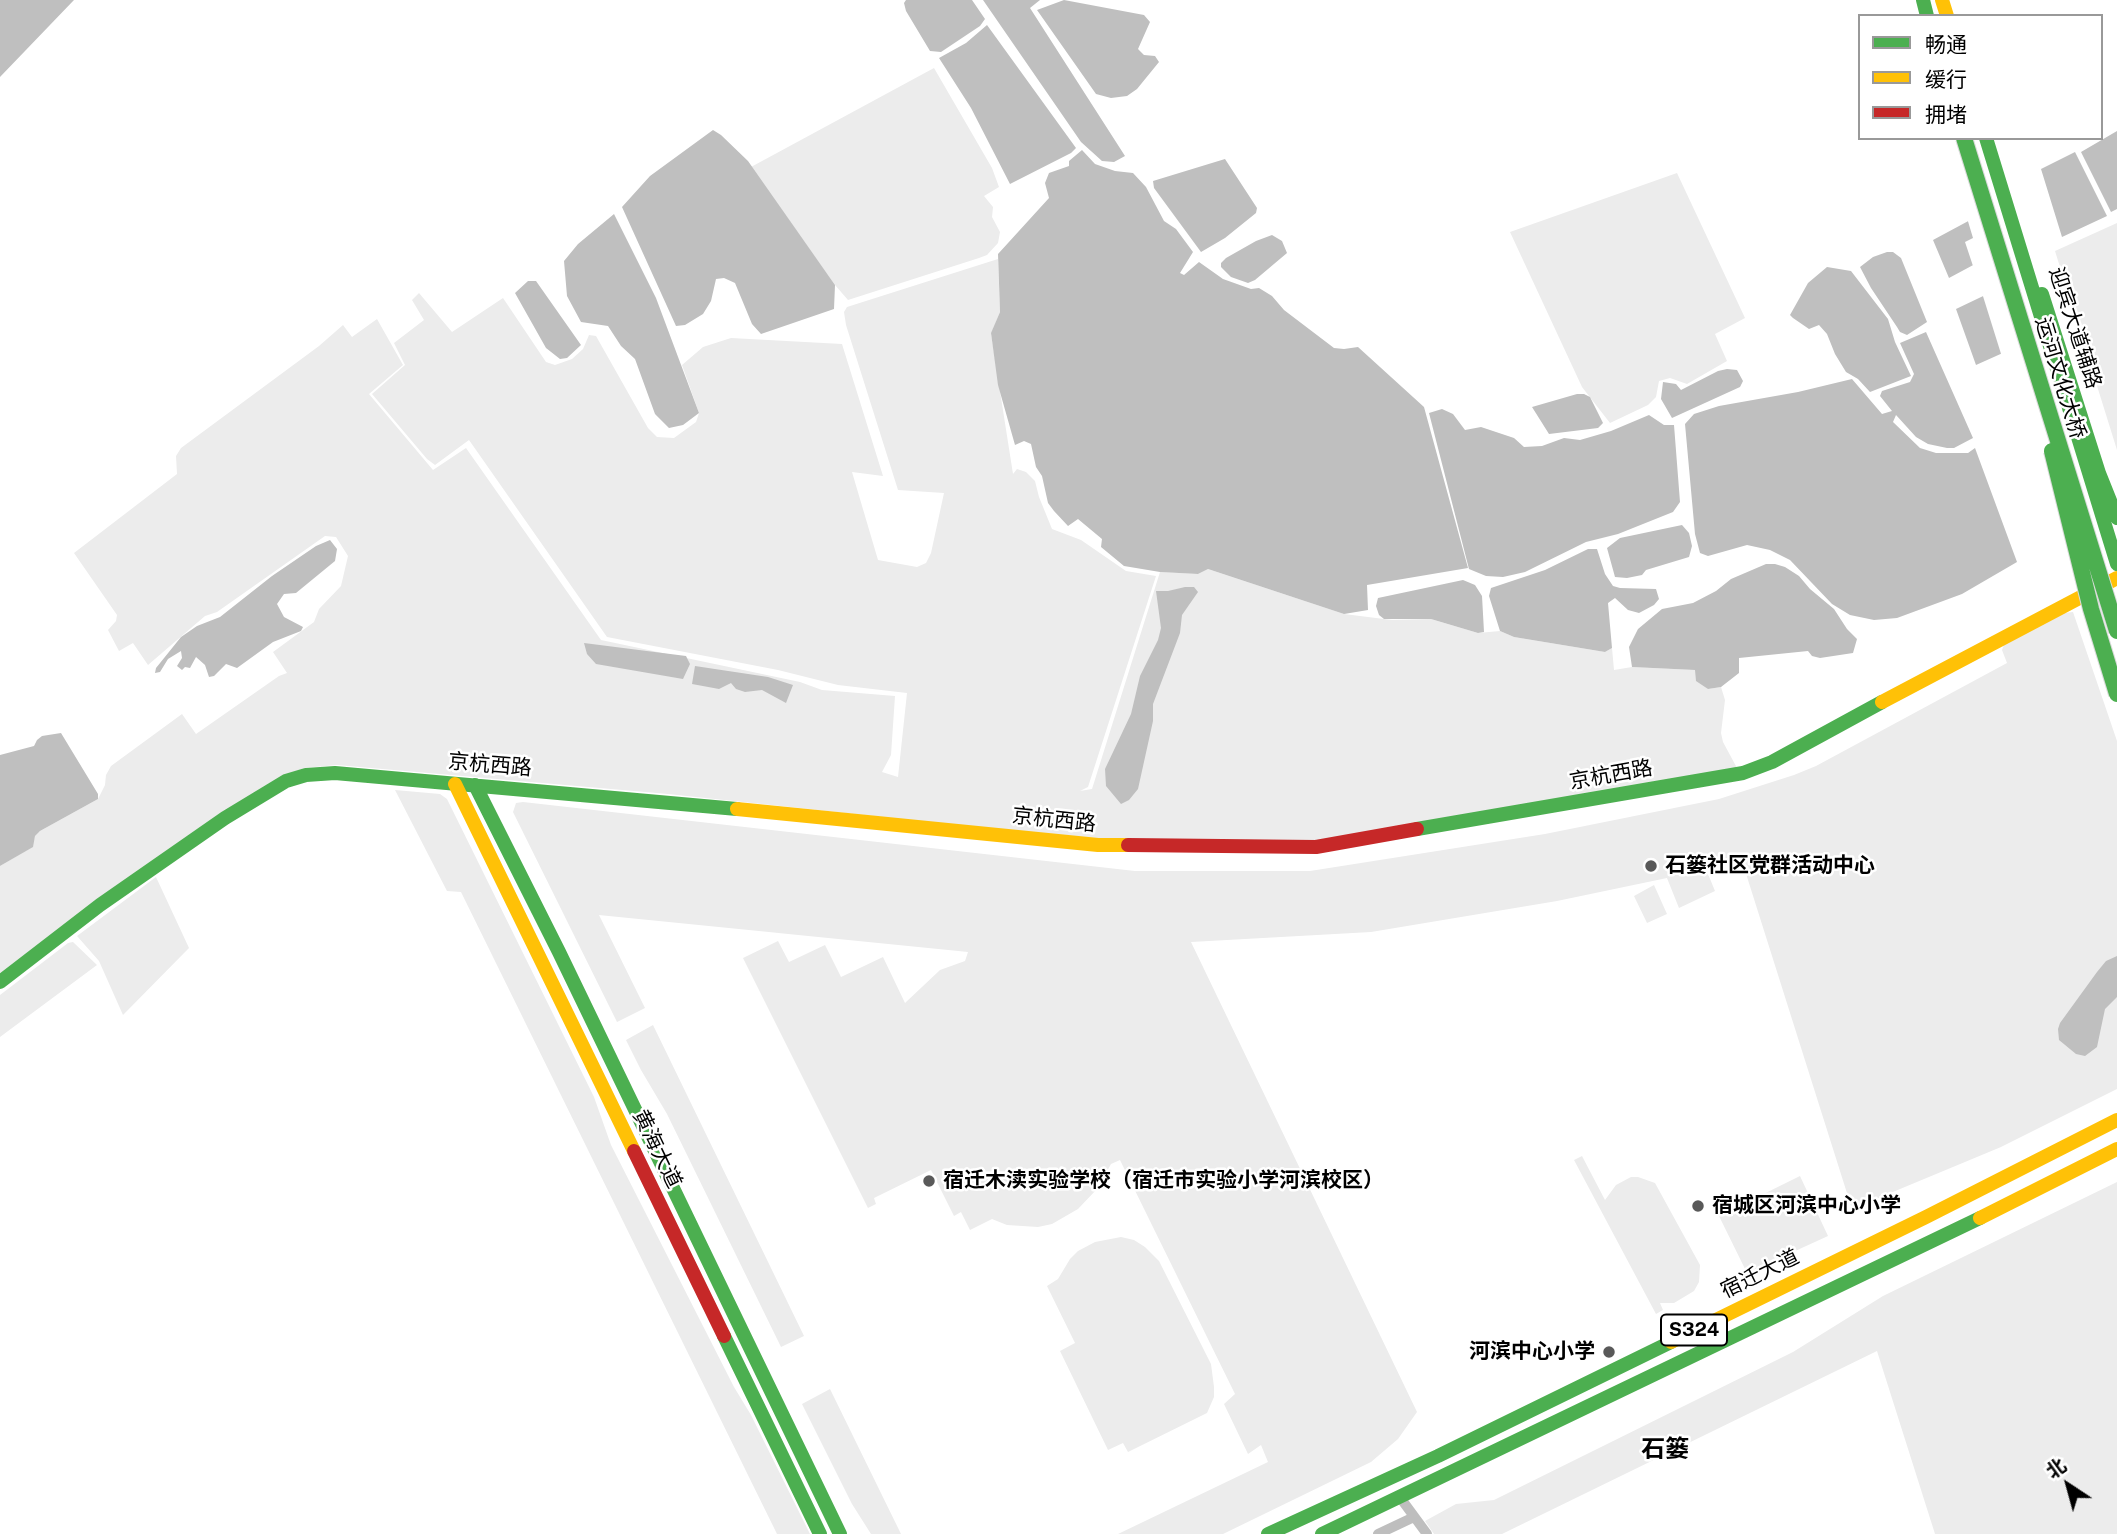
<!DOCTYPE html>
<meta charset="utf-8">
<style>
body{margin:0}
#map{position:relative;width:2117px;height:1534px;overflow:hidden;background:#fff;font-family:"Public Sans","Noto Sans SC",sans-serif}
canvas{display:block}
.legend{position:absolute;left:1858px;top:14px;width:245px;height:126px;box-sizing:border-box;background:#fff;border:2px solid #999;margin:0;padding:9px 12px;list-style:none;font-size:21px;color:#000}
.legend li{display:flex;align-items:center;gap:14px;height:35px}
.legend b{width:35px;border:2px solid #999}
.north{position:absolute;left:2033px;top:1450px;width:70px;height:70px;-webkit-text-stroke:5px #fff;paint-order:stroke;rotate:324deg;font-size:19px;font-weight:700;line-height:28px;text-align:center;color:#000}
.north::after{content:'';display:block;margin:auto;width:24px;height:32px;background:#000;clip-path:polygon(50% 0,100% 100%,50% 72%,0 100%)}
</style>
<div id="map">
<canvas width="2117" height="1534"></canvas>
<ul class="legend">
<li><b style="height:9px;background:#4caf50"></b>畅通</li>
<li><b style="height:9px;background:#ffc107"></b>缓行</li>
<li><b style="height:9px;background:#c62828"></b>拥堵</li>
</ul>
<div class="north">北</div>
</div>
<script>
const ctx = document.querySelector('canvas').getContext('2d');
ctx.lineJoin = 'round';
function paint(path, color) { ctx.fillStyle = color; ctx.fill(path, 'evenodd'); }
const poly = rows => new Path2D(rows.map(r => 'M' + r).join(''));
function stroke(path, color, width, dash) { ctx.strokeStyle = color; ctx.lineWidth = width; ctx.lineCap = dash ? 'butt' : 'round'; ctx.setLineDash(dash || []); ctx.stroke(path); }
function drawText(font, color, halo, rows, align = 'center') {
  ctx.font = font + ' "Public Sans","Noto Sans SC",sans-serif'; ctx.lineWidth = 5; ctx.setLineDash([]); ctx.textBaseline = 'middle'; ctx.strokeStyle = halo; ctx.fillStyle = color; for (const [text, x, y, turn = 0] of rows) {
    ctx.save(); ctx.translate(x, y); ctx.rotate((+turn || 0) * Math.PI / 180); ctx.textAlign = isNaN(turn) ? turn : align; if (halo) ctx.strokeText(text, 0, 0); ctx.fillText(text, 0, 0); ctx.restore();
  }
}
paint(poly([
 [934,68,992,168,999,187,984,196,993,207,992,217,1000,232,998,243,987,255,979,258,848,300,835,285,751,167],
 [1677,173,1745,318,1715,334,1727,361,1687,384,1670,378,1659,381,1656,397,1648,405,1610,423,1582,387,1510,232],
 [2117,223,2117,450,2055,251],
 [998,259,1000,312,991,334,1013,474,1017,469,1026,472,1035,481,1039,497,1052,529,1081,540,1126,571,1156,576,1088,787,1080,791,1092,789,1160,572,1198,574,1208,569,1344,614,1392,620,1431,619,1478,633,1500,631,1514,637,1605,652,1612,648,1614,670,1632,667,1695,670,1708,689,1721,687,1725,700,1721,733,1723,742,1737,768,1311,842,1080,838,668,794,337,765,304,768,271,782,221,814,0,976,0,866,32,847,35,836,40,831,98,799,105,785,106,775,111,766,182,714,196,734,279,676,287,673,273,652,314,622,319,609,341,586,348,556,336,537,325,536,217,612,205,616,148,665,133,643,119,651,108,630,116,621,117,615,74,553,177,474,176,456,181,448,319,346,343,325,352,337,377,319,403,365,369,394,433,470,466,448,601,640,800,682,822,690,895,696,891,755,882,772,898,777,907,693,838,685,778,670,607,637,469,440,435,465,427,459,372,394,405,365,394,343,424,320,412,300,419,293,452,332,503,298,546,362,555,365,572,359,583,349,589,335,596,336,648,428,657,437,674,438,696,422,699,413,682,365,703,347,731,338,842,344,883,476,852,472,878,560,917,567,926,563,931,553,944,493,898,490,846,325,844,312,847,307],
 [2073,612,2117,741,2117,1089,2001,1147,1852,1209,1742,861,1706,869,1715,891,1679,908,1667,878,1557,901,1371,932,1191,942,1417,1412,1398,1439,1371,1462,1223,1534,1118,1534,1268,1462,1261,1445,1248,1454,1224,1404,1235,1394,1120,1160,1111,1164,1097,1189,1078,1209,1052,1224,1038,1227,1007,1225,992,1219,970,1230,961,1212,954,1216,931,1170,874,1198,876,1204,868,1208,743,958,778,941,789,962,825,945,841,977,883,957,905,1003,940,970,965,961,968,952,599,915,645,1008,617,1022,513,812,516,803,523,802,1135,871,1310,871,1545,834,1719,799,1794,775,1816,766,2007,663,2002,650,2005,642,2064,613],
 [395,790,440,794,447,799,594,1097,611,1145,734,1387,751,1415,810,1534,777,1534,461,892,447,891],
 [156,877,189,948,123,1015,99,961,77,936],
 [1654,885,1667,914,1647,923,1634,896],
 [73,942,97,965,0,1037,0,995,68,943],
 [653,1025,804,1336,781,1347,667,1114,641,1070,626,1040],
 [1582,1156,1605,1200,1616,1185,1631,1177,1638,1177,1655,1183,1700,1265,1699,1282,1694,1291,1674,1303,1660,1303,1663,1310,1656,1314,1574,1160],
 [1800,1176,1828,1236,1747,1273,1719,1216],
 [2117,1182,2117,1534,1935,1534,1877,1351,1502,1534,1434,1534,1425,1521,1456,1504,1494,1500,1793,1352,1883,1296],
 [1121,1237,1134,1240,1145,1247,1159,1261,1211,1364,1214,1387,1214,1397,1207,1413,1128,1452,1123,1443,1108,1450,1060,1351,1075,1343,1047,1286,1058,1279,1070,1259,1078,1251,1095,1242],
 [830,1389,901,1534,871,1534,852,1504,802,1404]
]), '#ececec');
paint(poly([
 [0,0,74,0,0,77],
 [906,0,972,0,985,19,980,26,941,52,930,51,906,11,904,3],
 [983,0,1040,0,1030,8,1125,156,1114,162,1102,161,1081,142],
 [1064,0,1144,15,1150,22,1138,49,1144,55,1155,56,1159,62,1137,89,1127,96,1111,98,1096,94,1037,10],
 [987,25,1076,148,1071,153,1010,184,971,108,939,58,966,43],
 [713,130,721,135,748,161,835,285,834,309,761,334,752,324,735,283,724,278,716,279,711,301,703,314,685,325,676,326,622,207,650,176],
 [2117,131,2117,209,2111,212,2081,152],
 [1082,150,1095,164,1115,171,1133,173,1146,187,1164,221,1176,229,1193,252,1180,273,1184,275,1199,262,1223,279,1251,289,1259,288,1272,296,1284,310,1334,348,1344,349,1358,347,1424,407,1468,568,1367,585,1368,610,1344,614,1208,569,1198,574,1160,572,1124,566,1101,547,1102,539,1078,519,1068,526,1054,511,1048,503,1042,476,1036,467,1031,444,1024,441,1015,445,998,385,991,333,1000,312,998,254,1049,198,1045,183,1049,173,1069,166,1069,161],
 [2075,152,2107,216,2062,237,2041,169],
 [1225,159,1257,208,1256,213,1225,238,1201,252,1154,188,1153,181],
 [2000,204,2018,241,1949,278,1933,240],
 [614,214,656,298,699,413,683,425,669,428,655,414,635,359,621,346,608,326,581,322,567,296,564,261,578,244],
 [1272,235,1282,241,1287,253,1255,280,1248,283,1231,277,1221,267,1221,263,1226,258,1256,241],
 [1887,252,1893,252,1901,258,1927,322,1907,335,1900,332,1897,327,1871,288,1860,267,1873,257],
 [1827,267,1851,271,1888,319,1895,342,1911,376,1870,392,1858,379,1846,372,1835,354,1827,334,1819,325,1809,329,1793,318,1790,315,1808,283],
 [2023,277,2005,352,1976,365,1956,309],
 [528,281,536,281,581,345,567,358,560,359,546,348,515,293],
 [1926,332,1973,438,1954,448,1947,448,1928,444,1916,437,1896,415,1893,422,1920,448,1936,453,1968,453,1975,448,2017,562,1962,594,1897,618,1874,620,1850,615,1832,604,1790,560,1770,550,1747,545,1708,556,1700,553,1695,534,1685,424,1694,414,1719,406,1798,392,1852,379,1882,414,1892,411,1880,396,1882,391,1910,382,1914,374,1900,343],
 [1727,369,1737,370,1743,381,1740,387,1672,418,1661,399,1663,382,1676,384,1681,390,1718,371],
 [1577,394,1584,394,1590,397,1603,423,1598,428,1549,434,1532,407],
 [1442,409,1453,414,1465,430,1481,427,1514,438,1524,447,1542,446,1564,438,1580,440,1611,431,1649,415,1664,425,1674,425,1680,502,1673,512,1618,534,1586,542,1525,572,1503,577,1486,576,1469,569,1429,413],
 [1682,525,1689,533,1692,546,1689,557,1646,570,1642,575,1627,578,1615,577,1607,548,1620,538],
 [330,540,337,549,335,561,296,593,284,594,277,604,284,617,303,627,301,631,273,642,237,668,226,664,214,676,209,677,205,665,196,657,190,668,185,667,182,670,177,666,182,658,181,651,168,659,160,672,155,673,156,668,181,637,197,626,220,617,272,576,316,546],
 [1588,549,1597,549,1605,574,1613,586,1620,588,1656,589,1659,599,1654,605,1639,613,1628,610,1615,598,1608,603,1612,648,1605,652,1514,637,1500,631,1489,596,1491,588,1545,570],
 [1766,564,1775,564,1785,567,1799,576,1810,589,1834,609,1847,629,1857,639,1853,653,1820,658,1812,656,1808,651,1739,658,1739,673,1721,687,1708,689,1696,681,1695,670,1632,667,1629,647,1638,629,1662,609,1693,603,1716,591,1731,579],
 [1463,580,1475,585,1482,596,1484,632,1478,633,1431,619,1384,619,1379,615,1376,606,1378,598],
 [1185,587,1194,587,1198,592,1182,615,1180,633,1153,704,1153,721,1138,789,1129,800,1121,804,1106,786,1105,769,1131,714,1140,676,1158,640,1161,628,1156,591,1168,591],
 [584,643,686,656,690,664,683,679,596,664,587,654],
 [695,666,768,677,793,685,786,703,762,690,745,692,736,689,731,683,719,689,692,684],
 [61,733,98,794,98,799,40,831,35,836,33,847,0,866,0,755,34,746,37,740,42,736],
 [2117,956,2117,997,2105,1009,2097,1047,2085,1056,2076,1054,2059,1040,2058,1029,2060,1023,2097,972,2106,961]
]), '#bfbfbf');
paint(poly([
 [1998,201,2020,244,1974,269,1965,242,1973,238,1967,218],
 [2021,274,2041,342,2002,357,1982,293]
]), '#fff');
stroke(poly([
 [1399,1496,1427,1534],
 [1378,1534,1414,1517]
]), '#bebebe', 10);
stroke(poly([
 [1923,0,1927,16],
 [1986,138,2117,564],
 [2042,294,2099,473,2117,518],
 [475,785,559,952,840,1534],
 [1417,829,1743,773,1772,762,1882,702],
 [0,982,100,905,225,818,286,781,306,775,335,773,737,809],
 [724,1336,820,1534],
 [1268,1534,1438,1456,1671,1342],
 [1322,1534,1980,1218]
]), '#4caf50', 14);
stroke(poly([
 [1942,0,1947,16],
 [1882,702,2117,578],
 [455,784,634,1151],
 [737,809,1098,845,1128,845],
 [1980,1218,2117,1149],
 [1671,1342,1926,1217,2117,1120]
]), '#ffc107', 14);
stroke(poly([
 [1128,845,1316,847,1417,829],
 [634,1151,724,1336]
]), '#c62828', 14);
const fastBridge = poly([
 [1964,138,2117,631],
 [2052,451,2091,609,2117,694]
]);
stroke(fastBridge, '#dbdbdb', 18, []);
stroke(fastBridge, '#4caf50', 16);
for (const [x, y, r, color] of [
 [1651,866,7,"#595959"],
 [929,1181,7,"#595959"],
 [1698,1206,7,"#595959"],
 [1609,1352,7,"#595959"]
]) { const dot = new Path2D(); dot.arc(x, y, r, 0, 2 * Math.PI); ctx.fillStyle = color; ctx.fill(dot); stroke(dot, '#fff', 2.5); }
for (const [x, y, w] of [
 [1694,1330,66]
]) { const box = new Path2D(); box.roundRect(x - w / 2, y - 15.5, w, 31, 5); ctx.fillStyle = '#fff'; ctx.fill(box); stroke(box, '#000', 2); }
drawText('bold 19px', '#000', null, [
 ["S324",1694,1330]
]);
drawText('21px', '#000', '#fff', [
 ["迎宾大道辅路",2075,328,72],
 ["运河文化大桥",2060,378,73],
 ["京杭西路",490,765,5],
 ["京杭西路",1611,775,-10],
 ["京杭西路",1054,820,6],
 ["黄海大道",657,1149,64],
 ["宿迁大道",1760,1274,-26]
]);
drawText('bold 21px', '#000', '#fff', [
 ["石篓社区党群活动中心",1665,866],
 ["宿迁木渎实验学校（宿迁市实验小学河滨校区）",943,1181],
 ["宿城区河滨中心小学",1712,1206],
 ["河滨中心小学",1595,1352,"right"]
], 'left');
drawText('bold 24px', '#000', '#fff', [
 ["石篓",1665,1450]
]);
</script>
